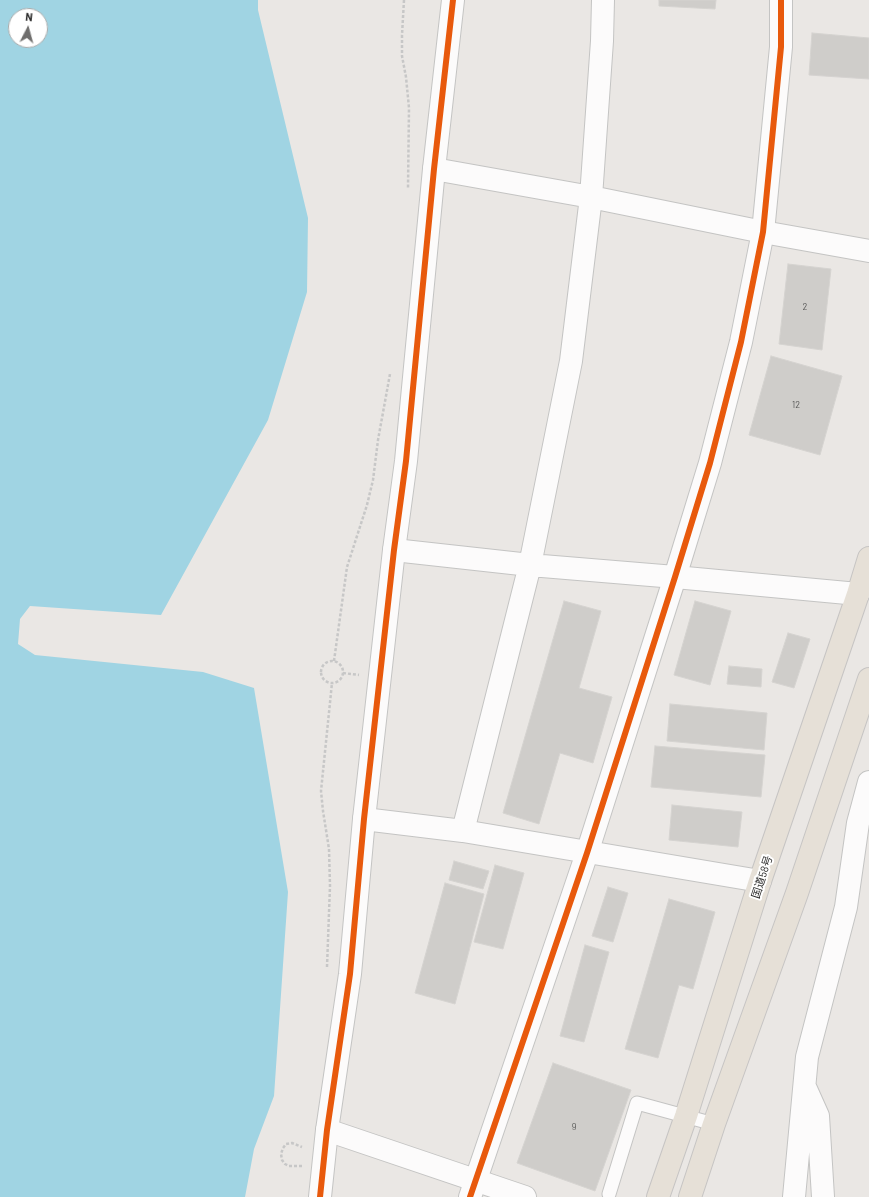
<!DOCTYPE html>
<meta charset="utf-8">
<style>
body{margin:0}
#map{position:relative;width:869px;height:1197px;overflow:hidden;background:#eae7e4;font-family:Barlow,sans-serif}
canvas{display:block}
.north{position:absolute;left:8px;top:8px;width:40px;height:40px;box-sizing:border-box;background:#fff;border:1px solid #ababab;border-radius:50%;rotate:6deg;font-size:11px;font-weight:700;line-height:16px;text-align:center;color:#2d2d2d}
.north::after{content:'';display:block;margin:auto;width:14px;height:18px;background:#6f6e6d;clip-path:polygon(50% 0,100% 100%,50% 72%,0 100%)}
</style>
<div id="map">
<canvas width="869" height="1197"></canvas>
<div class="north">N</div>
</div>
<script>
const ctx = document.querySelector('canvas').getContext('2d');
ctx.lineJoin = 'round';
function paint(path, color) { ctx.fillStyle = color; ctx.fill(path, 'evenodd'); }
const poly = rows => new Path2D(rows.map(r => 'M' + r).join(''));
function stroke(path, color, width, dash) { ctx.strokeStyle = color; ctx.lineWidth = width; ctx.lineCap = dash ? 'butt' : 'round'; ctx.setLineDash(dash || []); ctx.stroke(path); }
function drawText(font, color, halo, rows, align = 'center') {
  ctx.font = font + ' Barlow,"Noto Sans JP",sans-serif'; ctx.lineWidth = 4; ctx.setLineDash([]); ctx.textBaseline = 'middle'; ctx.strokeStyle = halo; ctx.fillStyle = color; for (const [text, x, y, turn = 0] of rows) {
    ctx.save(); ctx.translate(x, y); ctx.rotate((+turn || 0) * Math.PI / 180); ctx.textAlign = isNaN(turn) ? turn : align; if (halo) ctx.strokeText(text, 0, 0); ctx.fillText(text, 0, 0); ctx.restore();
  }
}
paint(poly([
 [0,0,258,0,258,10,308,218,307,292,268,420,161,615,30,606,20,619,18,644,35,655,203,672,254,688,288,892,274,1096,254,1149,245,1197,0,1197],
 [16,16,40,16,40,40,16,40]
]), '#a0d4e3');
const building = poly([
 [659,0,716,0,715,9,659,6,659,0],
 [812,33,869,38,869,79,809,75,812,33],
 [788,264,831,269,822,350,779,344,788,264],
 [771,356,842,376,820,455,749,435,771,356],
 [564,601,601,611,579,688,612,697,593,763,560,753,539,824,503,813,564,601],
 [695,601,731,611,710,685,674,675,695,601],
 [788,633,810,639,794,688,772,682,788,633],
 [729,666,762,669,761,687,727,684,729,666],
 [670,704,767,713,764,750,667,741,670,704],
 [655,746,765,755,761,797,651,787,655,746],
 [672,805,742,812,738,847,669,840,672,805],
 [454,861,489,871,483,889,449,880,454,861],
 [495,865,524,873,503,949,474,942,495,865],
 [445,883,484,894,455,1004,415,993,445,883],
 [608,887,628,893,613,942,592,936,608,887],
 [669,899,715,912,693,989,679,985,658,1058,625,1049,669,899],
 [585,945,609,952,584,1042,560,1036,585,945],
 [553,1063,631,1090,595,1191,517,1163,553,1063]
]);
paint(building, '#cfcdca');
stroke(building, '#d5d3d0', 1);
const service = poly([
 [609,1194,637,1103,714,1124]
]);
const minor = poly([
 [434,169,591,197,763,232,869,251],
 [394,550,530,565,675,577,858,594],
 [364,819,463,831,760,881],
 [463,831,530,565,571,361,591,197,602,41,603,0],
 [805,1087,818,1116,823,1197],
 [327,1130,525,1197],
 [794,1197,807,1057,846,907,858,823,869,782]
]);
const tertiary = poly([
 [320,1197,327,1130,350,974,364,819,394,550,406,461,434,169,453,0],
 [470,1197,587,853,675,577,710,463,741,342,763,232,781,47,781,0]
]);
const trunk = poly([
 [658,1197,686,1116,760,881,858,594,869,558],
 [690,1197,714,1124,797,893,869,679]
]);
stroke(service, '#c4c4c3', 15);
stroke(minor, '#c4c4c3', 24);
stroke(tertiary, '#c4c4c3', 24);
stroke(trunk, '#c6c4c3', 24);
stroke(poly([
 [404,0,402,35,402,56,406,77,409,108,408,188],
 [334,661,347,567,367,505,373,480,378,440,390,374],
 '321 672a11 11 0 1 1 22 0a11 11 0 1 1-22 0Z',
 [343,673,359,675],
 [327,967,330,886,329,849,323,811,321,791,332,683],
 [302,1166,289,1166,285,1164,282,1160,281,1154,283,1148,286,1144,292,1143,302,1147]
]), '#c7c7c7', 2.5, [3, 2]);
stroke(service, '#fcfbfb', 13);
stroke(minor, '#fcfbfb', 22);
stroke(tertiary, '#fcfbfb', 22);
stroke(trunk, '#e6e0d7', 22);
stroke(poly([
 [320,1197,327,1130,350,974,364,819,394,550,406,461,434,169,453,0],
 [470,1197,587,853,675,577,710,463,741,342,763,232,781,47,781,0]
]), '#e8590c', 6);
drawText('9px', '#575756', null, [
 ["2",805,307],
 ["12",796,405],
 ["9",574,1127]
]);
drawText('11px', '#2d2d2d', '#fff', [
 ["国道58号",762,877,-72]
]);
</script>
